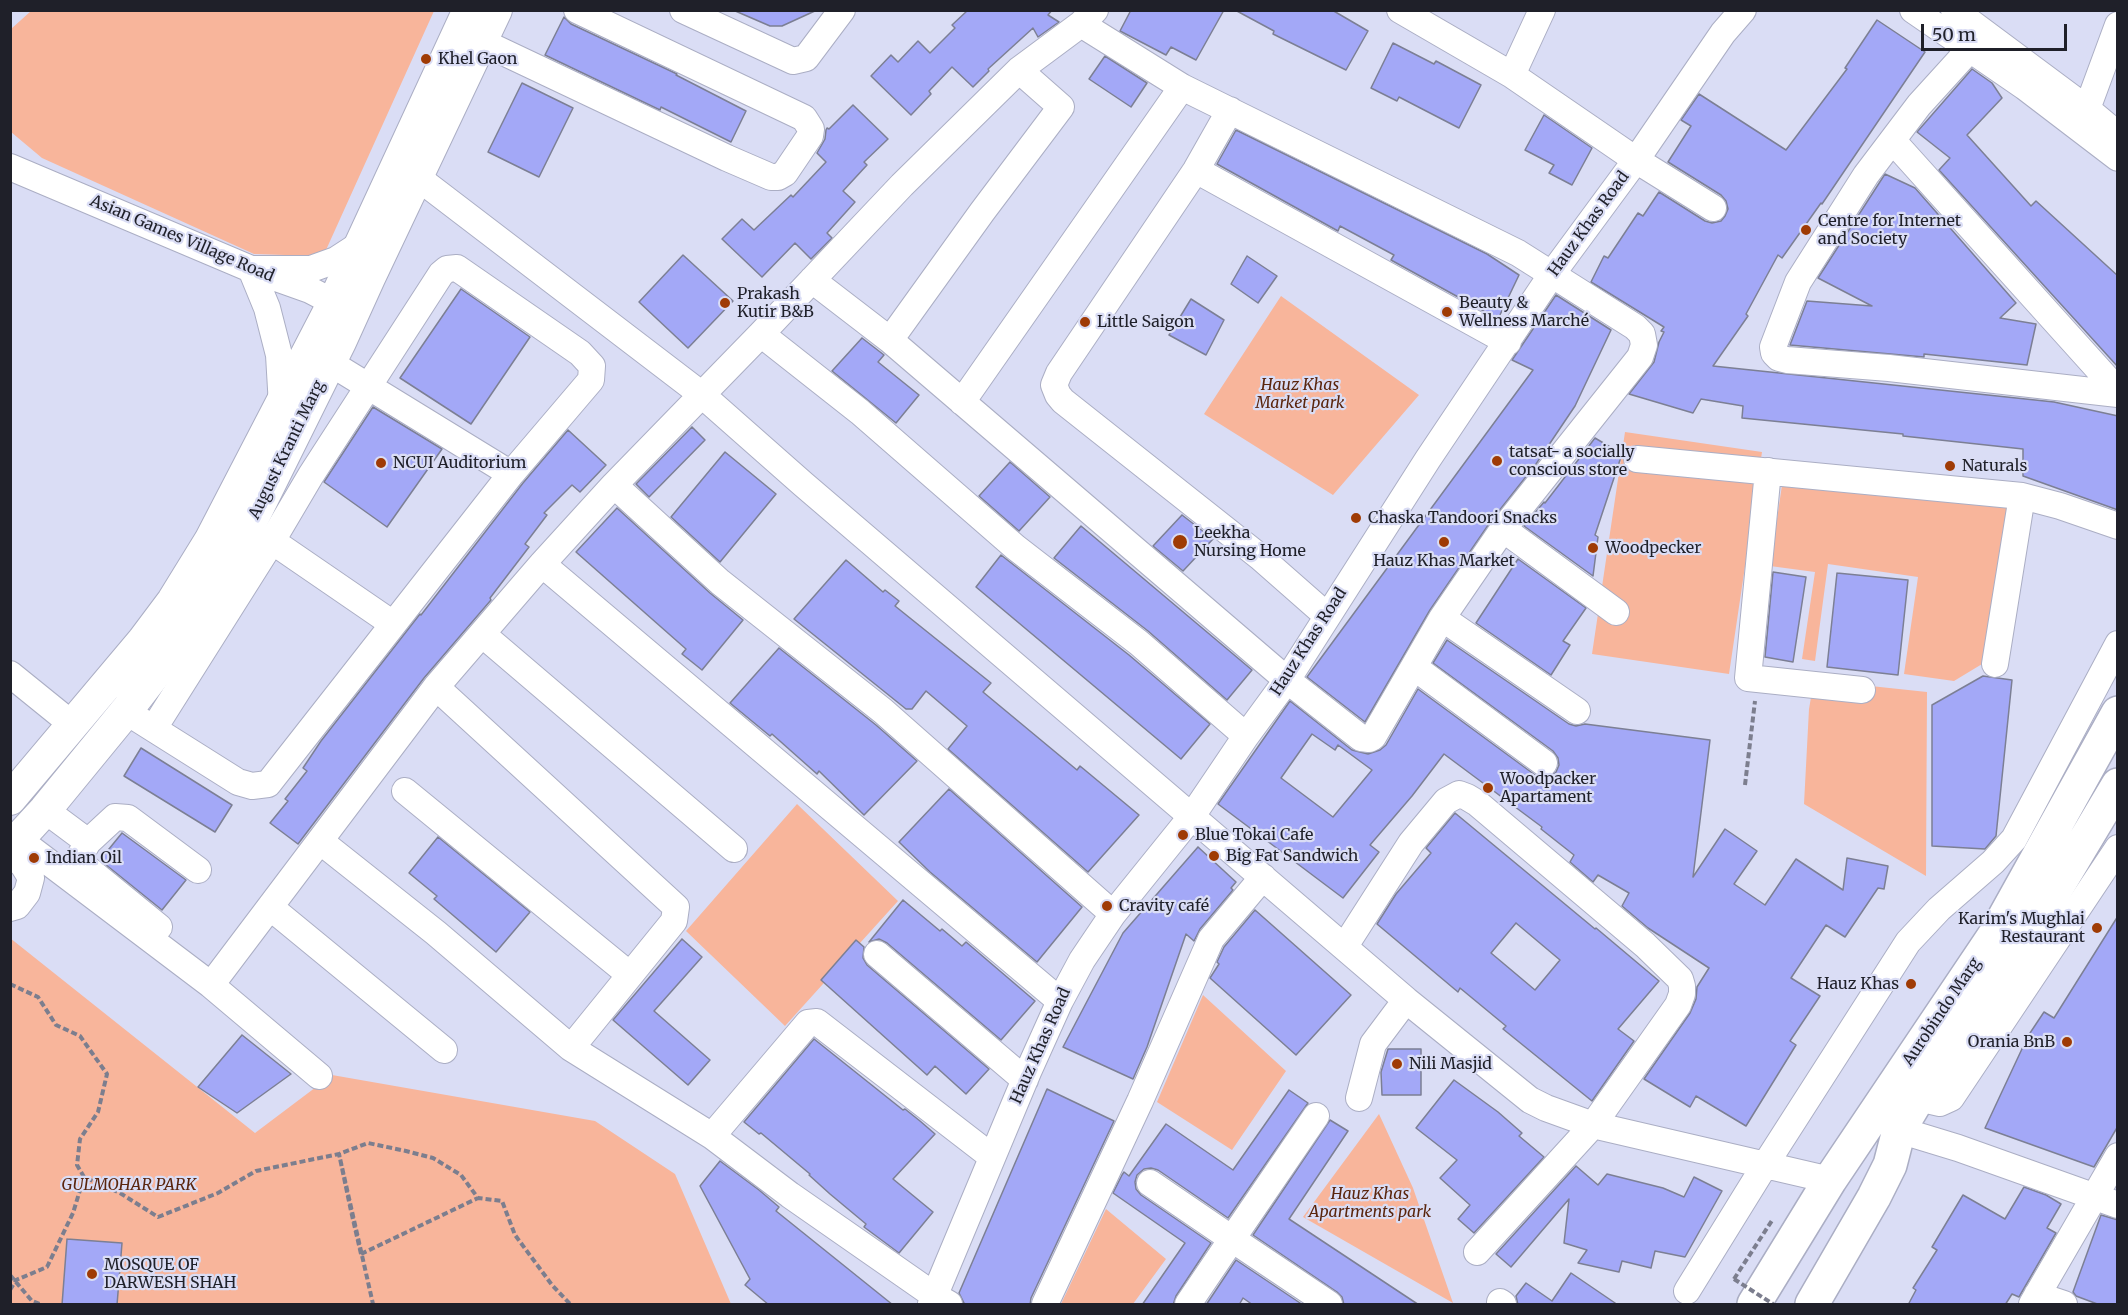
<!DOCTYPE html>
<meta charset="utf-8">
<style>
body{margin:0}
#map{position:relative;width:2128px;height:1315px;overflow:hidden;background:#daddf5;font-family:Merriweather,serif}
canvas{display:block}
.frame{position:absolute;inset:0;border:12px solid #1f2029;pointer-events:none}
.scale{position:absolute;left:1921px;top:24px;width:146px;height:27px;box-sizing:border-box;border:3px solid #1f2029;border-top:0;padding-left:8px;font-size:18px;line-height:21px;white-space:nowrap;color:#1f2029;-webkit-text-stroke:4px #daddf5;paint-order:stroke}
</style>
<div id="map">
<canvas width="2128" height="1315"></canvas>
<div class="frame"></div>
<div class="scale">50 m</div>
</div>
<script>
const ctx = document.querySelector('canvas').getContext('2d');
ctx.lineJoin = 'round';
function paint(path, color) { ctx.fillStyle = color; ctx.fill(path, 'evenodd'); }
const poly = rows => new Path2D(rows.map(r => 'M' + r).join(''));
function stroke(path, color, width, dash) { ctx.strokeStyle = color; ctx.lineWidth = width; ctx.lineCap = dash ? 'butt' : 'round'; ctx.setLineDash(dash || []); ctx.stroke(path); }
function drawText(font, color, halo, rows, align = 'center') {
  ctx.font = font + ' Merriweather,serif'; ctx.lineWidth = 4.5; ctx.setLineDash([]); ctx.textBaseline = 'middle'; ctx.strokeStyle = halo; ctx.fillStyle = color; for (const [text, x, y, turn = 0] of rows) {
    ctx.save(); ctx.translate(x, y); ctx.rotate((+turn || 0) * Math.PI / 180); ctx.textAlign = isNaN(turn) ? turn : align; if (halo) ctx.strokeText(text, 0, 0); ctx.fillText(text, 0, 0); ctx.restore();
  }
}
paint(poly([
 [31,11,434,11,326,250,316,256,254,254,42,158,11,132,11,29],
 [1281,296,1419,395,1333,495,1204,414],
 [1625,432,1762,452,1729,674,1592,654],
 [1785,465,2015,498,1992,658,1954,681,1904,674,1918,577,1828,564,1815,661,1802,659,1815,572,1770,566],
 [1814,680,1927,692,1926,876,1804,804,1809,709],
 [797,804,898,901,785,1026,686,931],
 [10,938,255,1133,332,1075,595,1121,675,1174,731,1304,11,1304],
 [1203,995,1286,1071,1232,1150,1157,1102],
 [1379,1114,1413,1188,1453,1303,1303,1217],
 [1106,1209,1166,1259,1133,1304,1061,1304]
]), '#f8b59b');
const building = poly([
 [733,10,817,10,782,26,770,26,733,10],
 [968,10,1052,10,1048,15,1059,22,1038,37,1033,28,988,69,989,71,973,87,952,67,929,91,931,94,911,115,871,76,891,55,898,62,918,41,930,53,955,28,952,25,968,10],
 [1131,10,1224,10,1196,60,1171,47,1166,55,1120,31,1131,10],
 [1235,10,1332,10,1368,31,1346,70,1273,34,1274,31,1235,10],
 [564,17,571,24,677,74,676,75,746,111,731,142,661,107,660,110,545,55,564,17],
 [1877,20,1925,52,1822,204,1821,203,1782,258,1778,255,1746,314,1748,316,1713,366,2054,402,2118,416,2118,510,2023,476,2023,449,1903,436,1903,434,1742,418,1743,406,1701,399,1693,413,1629,394,1654,362,1659,342,1664,332,1661,331,1664,327,1591,282,1604,256,1608,258,1638,213,1643,216,1659,192,1705,221,1712,223,1721,221,1725,216,1728,209,1726,201,1721,195,1668,162,1691,126,1681,120,1699,94,1786,150,1847,69,1845,68,1877,20],
 [1393,43,1434,64,1436,61,1481,85,1459,128,1399,97,1397,101,1371,88,1393,43],
 [1105,56,1147,83,1131,107,1089,79,1105,56],
 [1972,69,1992,83,2002,98,1967,135,2031,206,2036,201,2118,276,2118,367,1939,170,1950,158,1917,132,1972,69],
 [522,83,573,108,539,177,488,152,522,83],
 [853,105,888,139,864,162,867,165,843,191,855,202,827,233,832,238,811,259,795,243,762,277,722,239,742,219,754,230,791,195,793,197,826,162,817,153,825,139,826,130,827,128,829,129,853,105],
 [1544,115,1592,148,1572,185,1549,173,1554,165,1525,150,1544,115],
 [1236,130,1487,254,1519,275,1498,319,1391,260,1394,255,1340,226,1338,231,1217,164,1236,130],
 [1885,174,1915,188,2016,303,2000,318,2036,324,2027,365,1924,354,1924,357,1790,345,1807,301,1872,306,1818,278,1885,174],
 [683,255,733,301,688,348,639,302,683,255],
 [1247,256,1277,276,1258,303,1231,284,1247,256],
 [461,289,530,337,471,424,400,378,461,289],
 [1556,295,1611,330,1575,406,1536,464,1491,521,1430,610,1365,722,1307,677,1533,370,1512,360,1556,295],
 [1191,299,1224,320,1206,355,1169,335,1191,299],
 [862,338,884,355,878,362,919,395,896,423,832,371,862,338],
 [373,407,442,449,387,527,324,482,373,407],
 [692,427,705,440,649,497,636,484,692,427],
 [568,430,606,465,580,492,572,485,544,513,547,515,525,544,529,547,490,598,491,600,424,678,298,844,270,823,288,801,285,799,307,771,303,768,321,741,420,614,421,615,523,483,568,430],
 [1595,438,1622,454,1595,535,1598,537,1593,576,1524,526,1544,502,1545,503,1595,438],
 [725,452,776,494,720,562,671,517,725,452],
 [1010,462,1050,497,1019,531,979,496,1010,462],
 [617,508,710,593,743,620,702,670,682,654,686,649,576,552,617,508],
 [1182,515,1213,539,1183,571,1153,546,1182,515],
 [1081,526,1252,670,1227,700,1148,631,1054,558,1081,526],
 [1001,555,1129,655,1210,724,1181,759,976,587,1001,555],
 [1518,559,1586,608,1563,641,1570,645,1551,675,1476,623,1518,559],
 [846,560,883,592,885,590,899,601,895,606,991,683,983,692,1077,770,1080,766,1139,815,1088,872,948,749,967,726,926,691,912,709,906,709,794,619,846,560],
 [1773,572,1806,577,1793,662,1765,657,1773,572],
 [1837,573,1908,580,1898,675,1827,667,1837,573],
 [1447,640,1569,724,1576,726,1585,724,1710,740,1693,877,1725,829,1757,851,1734,884,1765,905,1796,859,1843,890,1847,858,1888,866,1884,889,1878,888,1845,937,1826,925,1791,978,1820,996,1790,1041,1796,1045,1746,1126,1696,1096,1690,1107,1644,1079,1690,1013,1696,999,1697,987,1709,968,1648,928,1622,906,1629,893,1598,875,1593,882,1570,862,1574,855,1541,829,1542,827,1444,754,1412,796,1370,845,1379,852,1343,898,1218,804,1290,701,1352,750,1368,754,1380,750,1386,745,1418,689,1535,775,1543,778,1551,776,1556,772,1559,765,1558,758,1553,751,1433,663,1447,640],
 [1312,734,1335,750,1338,745,1372,770,1333,817,1281,778,1312,734],
 [779,648,876,725,917,761,864,815,819,771,817,774,772,734,770,736,730,703,779,648],
 [1983,676,2012,680,1996,836,1985,849,1932,846,1932,705,1983,676],
 [141,748,232,805,215,832,124,776,141,748],
 [949,789,1082,907,1037,962,930,872,899,842,949,789],
 [1455,813,1595,929,1596,928,1659,981,1618,1029,1634,1041,1592,1101,1503,1029,1506,1026,1460,988,1458,992,1377,924,1396,894,1431,853,1426,848,1455,813],
 [1516,923,1560,960,1535,990,1491,953,1516,923],
 [122,833,186,880,162,910,100,860,122,833],
 [438,837,530,912,496,952,434,899,437,896,409,873,438,837],
 [1198,847,1236,882,1231,888,1233,890,1200,929,1194,941,1186,934,1147,1047,1133,1079,1063,1047,1123,933,1198,847],
 [903,900,940,931,942,929,962,946,966,942,1035,1001,1001,1040,887,943,879,939,869,942,903,900],
 [1255,910,1351,995,1296,1055,1210,978,1219,964,1217,962,1224,947,1255,910],
 [2118,916,2118,1126,2094,1167,1985,1128,2028,1036,2044,1012,2054,1018,2118,916],
 [682,939,702,957,654,1011,710,1060,688,1085,613,1020,682,939],
 [856,940,864,947,863,958,867,965,989,1069,966,1094,935,1066,927,1075,821,980,856,940],
 [242,1035,291,1074,237,1113,198,1087,242,1035],
 [814,1039,903,1110,905,1109,920,1121,935,1134,893,1179,933,1212,899,1253,864,1227,866,1224,830,1194,809,1175,810,1174,761,1133,759,1134,744,1122,814,1039],
 [1388,1049,1421,1049,1421,1095,1382,1095,1381,1072,1388,1049],
 [1454,1080,1498,1112,1522,1133,1519,1136,1544,1157,1474,1233,1458,1219,1470,1205,1440,1178,1457,1160,1416,1128,1454,1080],
 [1047,1089,1114,1121,1031,1298,1030,1305,967,1305,964,1303,959,1293,1047,1089],
 [1289,1090,1308,1103,1228,1218,1158,1170,1151,1168,1144,1169,1137,1175,1135,1182,1136,1189,1141,1195,1211,1243,1176,1296,1173,1305,1142,1305,1185,1243,1113,1193,1122,1175,1124,1172,1129,1176,1166,1124,1233,1170,1289,1090],
 [1330,1120,1348,1131,1289,1219,1419,1305,1344,1305,1342,1297,1337,1292,1253,1235,1330,1120],
 [720,1161,759,1190,779,1207,776,1211,893,1305,769,1305,745,1285,750,1279,700,1186,720,1161],
 [1576,1166,1598,1185,1607,1174,1663,1188,1684,1197,1694,1177,1722,1191,1685,1257,1655,1251,1651,1268,1622,1261,1619,1272,1578,1263,1587,1250,1564,1243,1569,1199,1511,1267,1496,1254,1576,1166],
 [2024,1187,2046,1195,2061,1204,2047,1228,2056,1233,2019,1297,2012,1294,2005,1305,1908,1305,1916,1290,1913,1288,1937,1250,1932,1247,1963,1195,2005,1219,2024,1187],
 [2101,1215,2118,1220,2118,1305,2100,1305,2076,1296,2073,1292,2101,1215],
 [67,1239,122,1243,117,1305,62,1305,67,1239],
 [1236,1260,1303,1305,1253,1305,1243,1298,1239,1305,1206,1305,1236,1260],
 [1571,1273,1618,1305,1518,1305,1516,1296,1526,1283,1552,1301,1571,1273]
]);
paint(building, '#a3a8f7');
stroke(building, '#7c7f94', 1.5);
const minor = poly([
 [683,10,793,61,806,58,842,10],
 [1400,10,1512,75,1636,160,1713,208],
 [1913,10,2025,87,2118,158],
 [1954,10,2087,109,2118,135],
 [480,41,727,158,771,177,778,177,785,173,810,136,811,129,804,118,577,10],
 [1969,50,1919,105,1866,175,1798,282,1773,347,1774,353,1779,358,1787,360,1889,368,2118,394],
 [1512,75,1542,10],
 [2087,109,2118,25],
 [1230,110,1196,170,1059,373,1054,385,1058,395,1063,401,1260,557,1326,615],
 [1893,141,2118,391],
 [10,167,251,269,310,290,350,311],
 [1196,170,1508,342],
 [417,177,701,394,803,484,1406,1000,1530,1100,1546,1108,1593,1125,1830,1180],
 [812,280,890,340,1287,680,1361,738,1369,739,1373,737,1442,618,1503,529,1640,357,1644,345,1642,334,1635,327,1518,253,1182,87,1081,24],
 [761,334,860,412,1015,547,1139,643,1246,736],
 [890,340,982,212,1061,107,1019,70],
 [314,353,511,474],
 [962,402,1182,87],
 [282,406,279,355,267,308,251,269,311,269,336,260,359,245],
 [1637,459,2022,496,2060,506,2118,526],
 [1768,471,1748,678,1862,690],
 [614,485,720,582,883,711,1113,914],
 [1503,529,1616,612],
 [272,541,393,624],
 [542,564,1060,1001],
 [1442,618,1577,711],
 [482,634,734,849],
 [1995,664,2022,496],
 [1414,667,1544,763],
 [10,674,73,725],
 [436,687,676,907,674,921,571,1048],
 [127,710,138,719,238,782,252,786,268,784,511,474,591,380,592,366,580,353,457,268,447,269,441,274,311,475,272,541,154,728],
 [405,791,630,975],
 [45,810,88,842],
 [18,839,211,985],
 [320,841,436,933,571,1048,712,1136,790,1195,935,1296,949,1304],
 [10,852,23,865,31,878,27,893,17,906,10,908],
 [270,907,444,1050],
 [159,927,83,865,81,854,88,842,115,817,128,818,198,870],
 [1345,946,1411,843,1446,801,1459,794,1467,797,1477,803,1645,945,1680,979,1682,986,1682,994,1678,1005,1593,1125,1477,1252],
 [877,954,1025,1080],
 [319,1076,211,985,436,687,542,564,614,485,761,334,902,185,1019,70,1081,24,1095,10],
 [1359,1098,1373,1044,1406,1000],
 [1918,1098,1940,1103,1951,1098,2118,848],
 [1899,1130,1958,1148,2118,1205],
 [712,1136,808,1023,817,1022,992,1157],
 [1150,1183,1232,1239,1316,1116],
 [1687,1291,1765,1165,1908,942,1939,909,1993,862,2014,839,2118,644],
 [2037,1295,2064,1304],
 [1500,1302,1503,1304],
 [931,1304,1028,1072,1060,1001,1082,960,1113,914,1192,816,1246,736,1287,680,1428,459,1552,274,1636,160,1723,33,1743,10],
 [1045,1304,1140,1101,1211,939,1263,877],
 [1188,1304,1232,1239,1329,1304],
 [2032,1304,2118,1156]
]);
const major = poly([
 [10,799,143,641,173,601,210,541,334,302,469,10],
 [10,848,45,810,127,710,200,615,234,556,340,342,369,278,496,10]
]);
const highway = poly([
 [1754,1304,1830,1180,1994,936,2118,713],
 [1812,1304,1874,1197,1890,1165,1899,1130,1918,1098,2029,934,2118,785]
]);
stroke(minor, '#abaec4', 28);
stroke(major, '#abaec4', 34);
stroke(highway, '#abaec4', 36);
stroke(poly([
 [1745,785,1755,701],
 [10,984,38,997,56,1025,80,1036,107,1074,98,1112,80,1139,77,1165,84,1177,120,1193,158,1217,218,1193,256,1171,339,1154,368,1143,406,1151,433,1158,461,1175,478,1198,502,1201,515,1235,552,1285,570,1304],
 [361,1254,351,1211,339,1154,373,1304],
 [361,1254,478,1198],
 [10,1275,32,1301,40,1304],
 [1734,1279,1773,1219],
 [10,1290,16,1280,47,1267,73,1213,84,1177]
]), '#7c7e8e', 4, [6, 3]);
stroke(minor, '#fff', 26);
stroke(major, '#fff', 32);
stroke(highway, '#fff', 33);
stroke(poly([
 [1734,1279,1773,1304]
]), '#7c7e8e', 4, [6, 3]);
for (const [x, y, r, color] of [
 [426,59,6,"#9f3b05"],
 [1806,230,6,"#9f3b05"],
 [725,303,6,"#9f3b05"],
 [1447,312,6,"#9f3b05"],
 [1085,322,6,"#9f3b05"],
 [1497,461,6,"#9f3b05"],
 [381,463,6,"#9f3b05"],
 [1950,466,6,"#9f3b05"],
 [1356,518,6,"#9f3b05"],
 [1180,542,8,"#9f3b05"],
 [1444,542,6,"#9f3b05"],
 [1593,548,6,"#9f3b05"],
 [1488,788,6,"#9f3b05"],
 [1183,835,6,"#9f3b05"],
 [1214,856,6,"#9f3b05"],
 [34,858,6,"#9f3b05"],
 [1107,906,6,"#9f3b05"],
 [2097,928,6,"#9f3b05"],
 [1911,984,6,"#9f3b05"],
 [2067,1042,6,"#9f3b05"],
 [1397,1064,6,"#9f3b05"],
 [92,1274,6,"#9f3b05"]
]) { const dot = new Path2D(); dot.arc(x, y, r, 0, 2 * Math.PI); ctx.fillStyle = color; ctx.fill(dot); stroke(dot, '#daddf5', 2); }
drawText('16px', '#1f2029', '#daddf5', [
 ["Khel Gaon",438,59],
 ["Centre for Internet",1818,221],
 ["and Society",1818,239],
 ["Prakash",737,294],
 ["Kutir B&B",737,312],
 ["Beauty &",1459,303],
 ["Wellness Marché",1459,321],
 ["Little Saigon",1097,322],
 ["tatsat- a socially",1509,452],
 ["conscious store",1509,470],
 ["NCUI Auditorium",393,463],
 ["Naturals",1962,466],
 ["Chaska Tandoori Snacks",1368,518],
 ["Leekha",1194,533],
 ["Nursing Home",1194,551],
 ["Woodpecker",1605,548],
 ["Hauz Khas Market",1444,561,"center"],
 ["Woodpacker",1500,779],
 ["Apartament",1500,797],
 ["Blue Tokai Cafe",1195,835],
 ["Big Fat Sandwich",1226,856],
 ["Indian Oil",46,858],
 ["Cravity café",1119,906],
 ["Karim's Mughlai",2085,919,"right"],
 ["Restaurant",2085,937,"right"],
 ["Hauz Khas",1899,984,"right"],
 ["Orania BnB",2055,1042,"right"],
 ["Nili Masjid",1409,1064],
 ["MOSQUE OF",104,1265],
 ["DARWESH SHAH",104,1283]
], 'left');
drawText('16px', '#1f2029', '#daddf5', [
 ["Hauz Khas Road",1589,224,-54],
 ["Asian Games Village Road",182,239,23],
 ["August Kranti Marg",287,450,-64],
 ["Hauz Khas Road",1309,642,-57],
 ["Aurobindo Marg",1942,1012,-56],
 ["Hauz Khas Road",1041,1046,-66]
]);
drawText('italic 16px', '#5a250d', '#daddf5', [
 ["Hauz Khas",1300,385],
 ["Market park",1300,403],
 ["GULMOHAR PARK",129,1185],
 ["Hauz Khas",1370,1194],
 ["Apartments park",1370,1212]
]);
</script>
